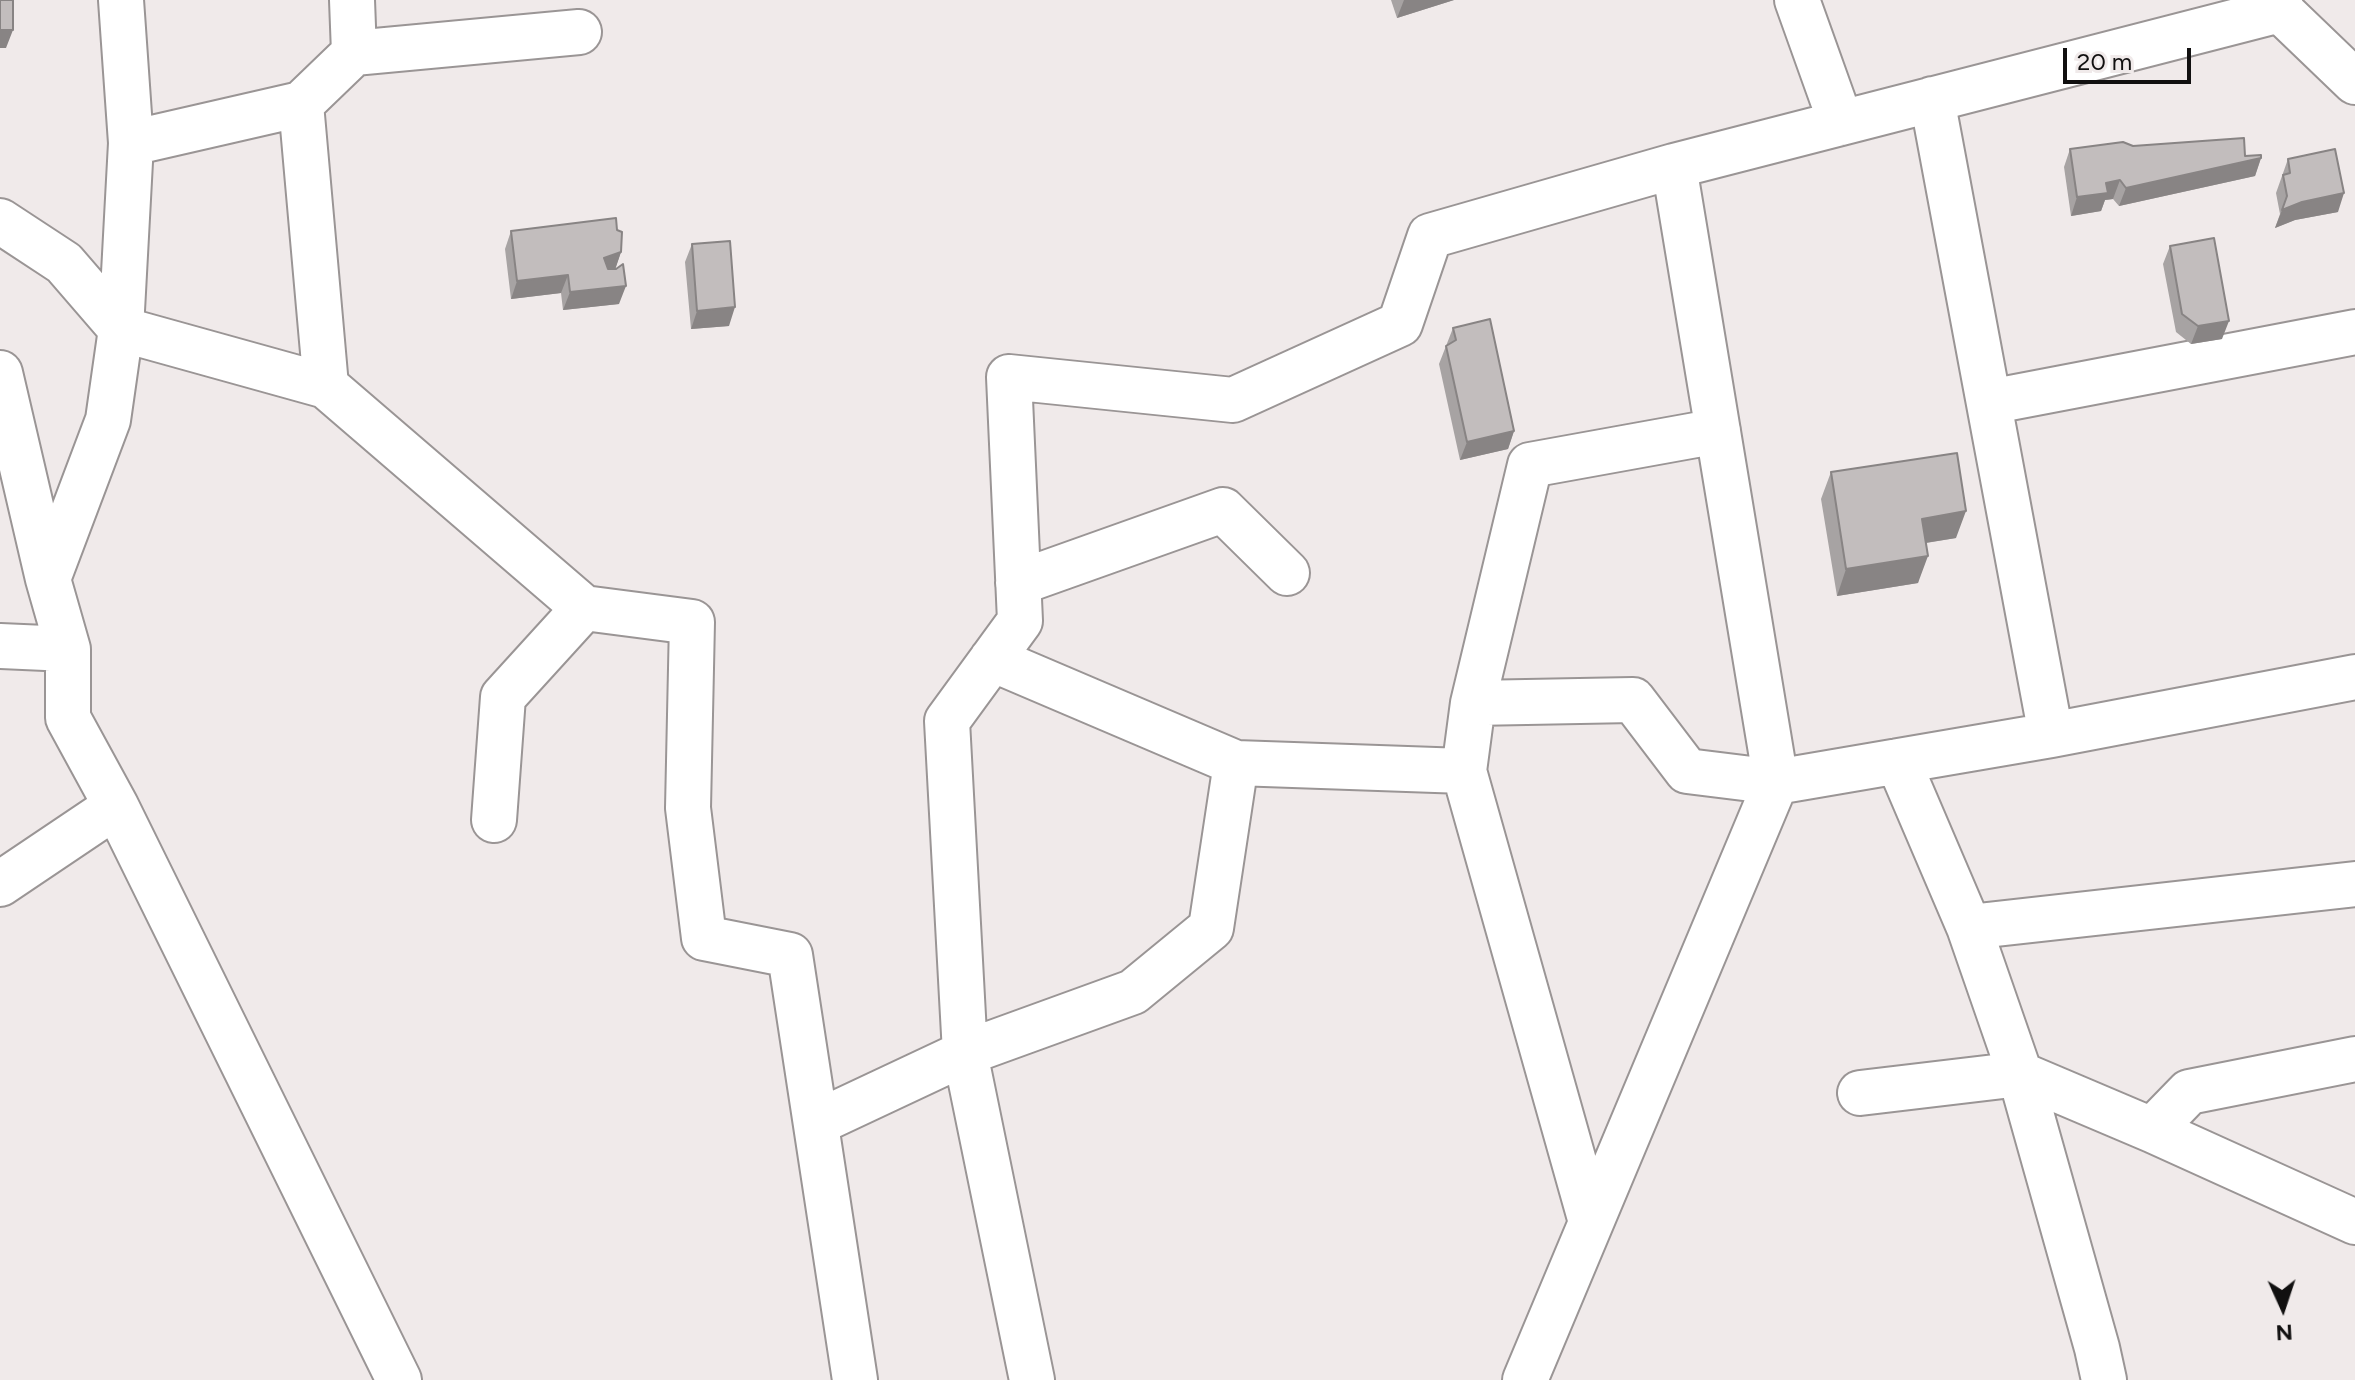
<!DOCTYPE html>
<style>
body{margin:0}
#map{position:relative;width:2355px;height:1380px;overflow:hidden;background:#f0eaea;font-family:Figtree,sans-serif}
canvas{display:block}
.north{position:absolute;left:2243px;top:1268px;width:80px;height:80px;-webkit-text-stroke:6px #f0eaea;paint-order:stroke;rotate:177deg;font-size:22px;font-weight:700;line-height:32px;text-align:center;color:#111010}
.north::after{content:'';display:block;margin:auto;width:28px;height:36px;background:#111010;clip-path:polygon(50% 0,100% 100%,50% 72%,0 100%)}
.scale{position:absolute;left:2063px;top:48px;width:128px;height:36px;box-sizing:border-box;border:4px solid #111010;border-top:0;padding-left:10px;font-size:24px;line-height:28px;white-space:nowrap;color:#111010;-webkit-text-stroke:6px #f0eaea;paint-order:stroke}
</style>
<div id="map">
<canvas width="2355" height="1380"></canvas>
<div class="north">N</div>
<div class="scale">20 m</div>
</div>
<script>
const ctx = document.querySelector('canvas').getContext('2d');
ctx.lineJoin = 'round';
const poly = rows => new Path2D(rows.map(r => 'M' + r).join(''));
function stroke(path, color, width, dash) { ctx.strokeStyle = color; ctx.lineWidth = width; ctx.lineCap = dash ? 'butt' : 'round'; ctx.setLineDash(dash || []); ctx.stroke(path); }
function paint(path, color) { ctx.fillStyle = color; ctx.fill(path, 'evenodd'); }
const street = poly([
 [352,0,354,53],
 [1797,0,1841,123],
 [2280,0,2280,10,2355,82],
 [1932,99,2051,735],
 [301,104,326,386],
 [131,143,301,104,354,53,579,32],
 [0,221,64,263,121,329,326,386,584,608,692,622,688,808,704,938,790,955,855,1380],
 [0,373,48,579,68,649,68,718,116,806,399,1380],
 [1989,402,2355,332],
 [48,579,108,420,121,329,131,143,121,0],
 [1018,583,1223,510,1287,573],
 [0,646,68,649],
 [992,659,1236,763,1464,771],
 [1473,703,1633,700,1687,771,1776,782,2051,735,2355,677],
 [1898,761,1969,927,2020,1074,2097,1348,2104,1380],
 [494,820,503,697,584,608],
 [0,884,116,806],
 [1969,927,2355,884],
 [1860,1093,2020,1074,2152,1130,2355,1222],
 [816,1123,965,1053,1133,992,1211,928,1236,763],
 [2152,1130,2189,1092,2355,1059],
 [1591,1222,1464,771,1473,703,1530,465,1718,431],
 [1032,1380,965,1053,947,721,1020,621,1009,377,1233,400,1400,324,1430,236,1674,166,2280,10],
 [1525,1380,1776,782,1674,166]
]);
stroke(street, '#9a9595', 48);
stroke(street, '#fff', 44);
paint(poly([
 [1391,0,1454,0,1397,18],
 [2133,146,2245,156,2261,158,2255,176,2119,206,2113,199,2105,200,2101,211,2071,216,2064,167,2070,149],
 [2288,159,2338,212,2295,220,2275,228,2280,214,2276,193],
 [617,230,621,252,615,269,619,304,563,310,561,293,511,299,505,249,511,231],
 [692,244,729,326,691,329,685,262],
 [2170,246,2222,339,2191,344,2176,332,2163,264],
 [1453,328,1514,431,1508,449,1460,460,1439,364],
 [1831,472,1956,538,1926,543,1918,583,1837,596,1821,499]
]), '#a7a3a3');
paint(poly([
 [1404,0,1454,0,1397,18],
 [0,30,13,30,6,48,0,48],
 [2261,158,2255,176,2119,206,2126,188],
 [2120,180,2113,199,2105,200,2101,211,2071,216,2077,197,2106,183],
 [2344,193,2338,212,2295,220,2275,228,2282,210,2302,202],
 [621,252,615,270,597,277,604,258],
 [568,275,561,293,511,299,517,281],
 [626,286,619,304,563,310,570,292],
 [735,307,729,326,691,329,697,311],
 [2229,321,2222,339,2191,344,2198,326],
 [1514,431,1508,449,1460,460,1467,442],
 [1966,511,1956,538,1912,545,1922,519],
 [1928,556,1918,583,1837,596,1846,569]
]), '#888484');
const building = poly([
 [0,0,13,0,13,30,0,30,0,0],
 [2244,138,2245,156,2261,155,2261,158,2126,188,2120,180,2106,183,2108,193,2077,197,2070,149,2123,142,2133,146,2244,138],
 [2335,149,2344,193,2302,202,2282,210,2287,196,2283,175,2290,173,2288,159,2335,149],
 [616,218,617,230,622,232,621,252,604,258,608,269,616,269,623,264,626,286,570,292,568,275,517,281,511,231,616,218],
 [2214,238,2229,321,2198,326,2182,314,2170,246,2214,238],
 [730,241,735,307,697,311,692,244,730,241],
 [1490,319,1514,431,1467,442,1446,346,1456,340,1453,328,1490,319],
 [1957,453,1966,511,1922,519,1928,556,1846,569,1831,472,1957,453]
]);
paint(building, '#c2bdbd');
stroke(building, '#888484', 2);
</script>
